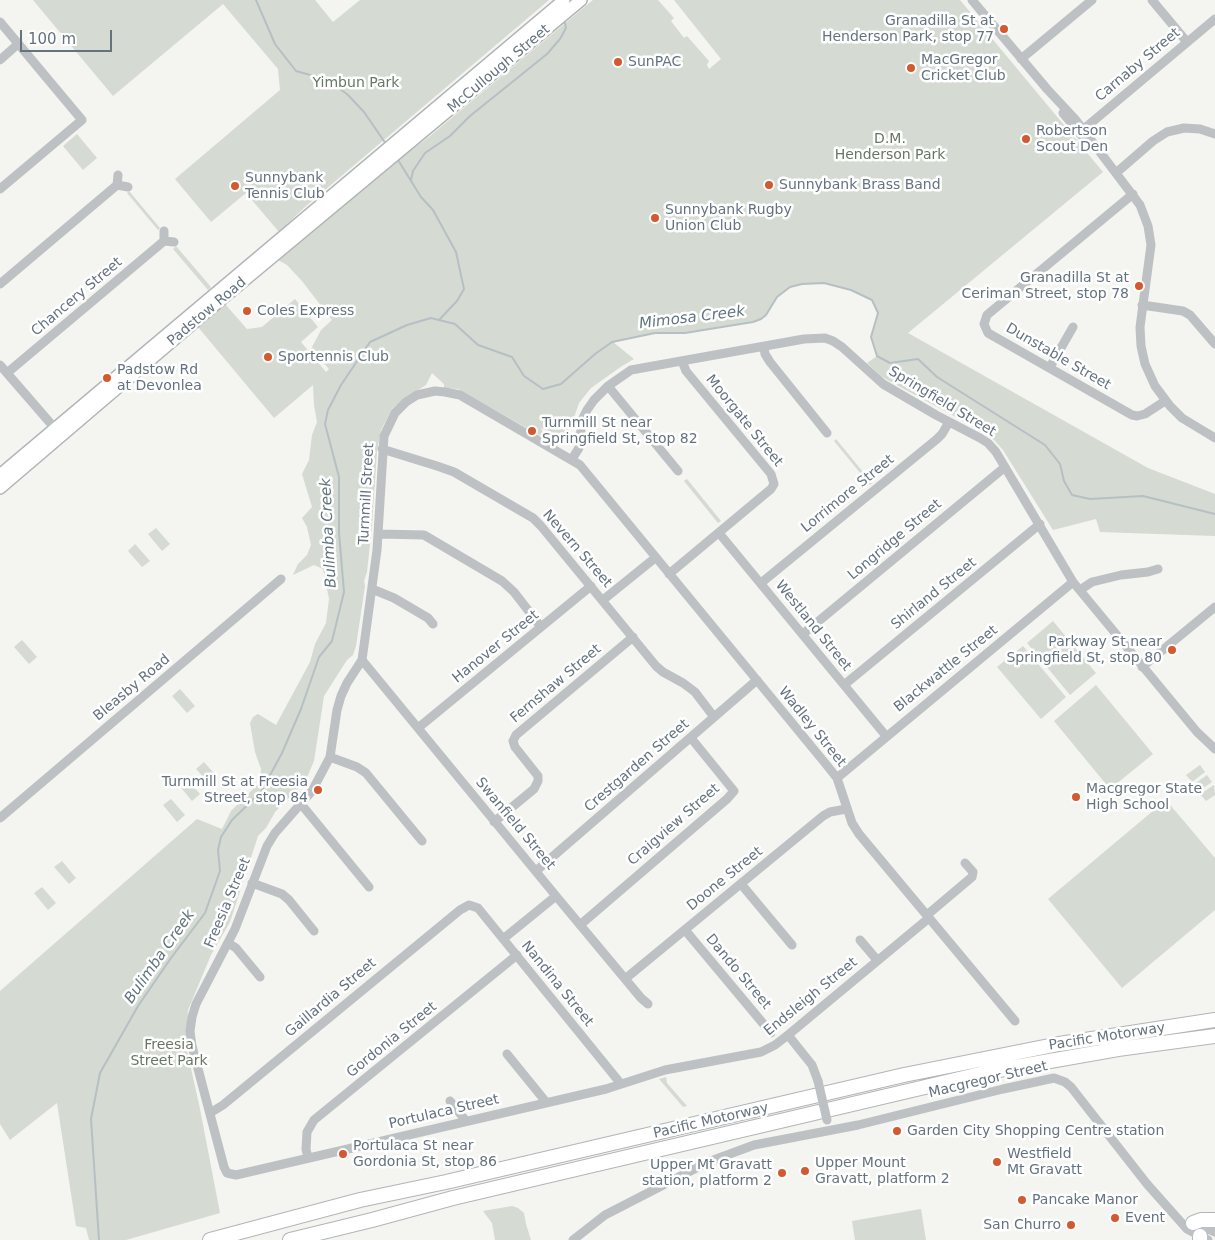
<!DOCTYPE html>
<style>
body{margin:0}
#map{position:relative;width:1215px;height:1240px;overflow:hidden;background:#f4f4f0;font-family:"DejaVu Sans",sans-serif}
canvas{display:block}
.scale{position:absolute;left:20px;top:30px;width:92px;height:22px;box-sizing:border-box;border:2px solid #65737f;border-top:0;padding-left:6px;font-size:15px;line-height:18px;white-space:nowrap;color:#65737f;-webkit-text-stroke:4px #fff;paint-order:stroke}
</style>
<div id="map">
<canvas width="1215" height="1240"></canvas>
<div class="scale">100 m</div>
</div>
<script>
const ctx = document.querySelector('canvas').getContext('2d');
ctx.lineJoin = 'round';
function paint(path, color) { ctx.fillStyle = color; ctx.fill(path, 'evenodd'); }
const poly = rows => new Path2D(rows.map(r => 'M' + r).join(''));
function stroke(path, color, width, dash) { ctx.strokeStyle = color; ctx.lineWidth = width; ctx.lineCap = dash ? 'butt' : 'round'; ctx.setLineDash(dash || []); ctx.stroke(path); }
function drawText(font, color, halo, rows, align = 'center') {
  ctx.font = font + ' "DejaVu Sans",sans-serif'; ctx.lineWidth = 5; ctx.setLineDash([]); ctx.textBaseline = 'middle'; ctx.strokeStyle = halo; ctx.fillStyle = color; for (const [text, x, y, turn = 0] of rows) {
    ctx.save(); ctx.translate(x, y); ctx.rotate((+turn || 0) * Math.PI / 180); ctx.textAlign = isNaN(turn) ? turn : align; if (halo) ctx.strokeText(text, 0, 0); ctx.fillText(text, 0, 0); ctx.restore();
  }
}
paint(poly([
 [33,0,315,0,333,22,360,0,549,0,306,206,279,232,246,193,211,222,175,179,280,90,278,69,223,4,113,96],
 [593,0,658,0,674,18,671,21,684,38,687,36,709,61,707,65,709,69,721,59,674,0,960,0,1103,172,908,333,1148,468,1215,494,1215,536,1100,532,1096,519,1053,530,1003,450,995,441,987,434,882,377,867,363,877,356,871,337,878,313,872,300,851,290,824,283,802,284,790,287,777,297,766,315,761,319,753,322,685,333,655,333,613,342,634,359,622,366,591,388,579,403,566,440,541,428,546,439,458,389,444,388,444,384,432,373,426,385,401,401,392,409,381,430,377,451,372,526,367,572,364,581,365,586,356,646,353,655,347,660,324,696,314,761,305,782,275,812,266,828,258,836,230,922,211,955,188,1010,186,1046,200,1109,220,1213,126,1240,89,1240,86,1228,76,1226,57,1103,10,1140,0,1124,0,991,197,819,222,829,231,811,260,782,261,769,255,752,250,723,253,717,258,714,276,725,310,662,315,644,326,623,329,599,323,569,314,565,293,575,298,564,307,555,311,545,307,527,302,518,312,507,302,474,309,460,312,435,317,422,314,405,313,385,274,418,198,327,225,304,247,329,262,327,295,299,318,327,301,342,326,372,329,369,311,349,321,330,332,320,302,281,287,265,278,260,392,164,430,136],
 [77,134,97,158,83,170,63,146],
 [129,191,160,228,158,230,127,193],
 [176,246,211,287,208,290,173,249],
 [836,439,872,483,870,485,834,441],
 [687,479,721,521,718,523,684,481],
 [156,528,170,544,162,551,148,534],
 [135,544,150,561,142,567,128,551],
 [1053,621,1096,673,1070,695,1027,643],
 [22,640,37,657,29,664,14,647],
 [1023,646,1066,697,1041,719,997,667],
 [1096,685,1153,754,1110,789,1054,721],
 [180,689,195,706,187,713,172,696],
 [204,762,218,778,211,785,196,769],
 [1200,765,1205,772,1192,782,1186,775],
 [1207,775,1212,782,1198,792,1193,785],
 [185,778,200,794,192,801,178,784],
 [1214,785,1215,795,1206,801,1200,794],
 [171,799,185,815,177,822,163,805],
 [1166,800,1215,858,1215,910,1122,988,1048,899],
 [62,861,76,878,69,884,54,867],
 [42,887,56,903,48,910,34,893],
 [666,1077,667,1083,687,1106,683,1107,659,1079],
 [512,1206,518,1208,524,1213,526,1224,531,1240,495,1240,492,1223,483,1211],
 [921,1209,926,1240,855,1240,852,1221]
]), '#d5dad2');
stroke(poly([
 [256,0,275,44,296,71,328,80,348,95,364,112,386,144],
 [398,160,421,197,433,210,456,252,464,289,457,301,439,320],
 [411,180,413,171,425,153,450,136,470,116,547,54,560,39,566,28,564,19],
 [99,1240,91,1119,100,1073,138,1006,171,958,205,913,220,871,218,850,221,837,232,820,261,792,282,753,301,709,319,657,332,641,344,592,339,533,339,477,325,424,328,410,341,385,370,342,407,325,431,318,455,324,478,345,512,357,524,376,543,389,561,384,595,354,612,342,655,333,685,333,753,322,761,319,766,315,777,297,790,287,802,284,824,283,851,290,872,300,878,313,871,337,877,356,890,363,918,359,937,377,1045,445,1060,464,1064,481,1072,495,1090,499,1143,496,1215,514]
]), '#b6c0c4', 2);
const major = poly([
 [0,475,564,0],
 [0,488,211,308,581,0]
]);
const highway = poly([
 [1193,1223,1201,1220,1215,1220],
 [1200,1236,1200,1240],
 [210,1240,360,1200,446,1182,904,1075,1059,1044,1215,1020],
 [290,1240,372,1220,453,1198,993,1071,1118,1049,1215,1036]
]);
stroke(major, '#b1b5b8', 14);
stroke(highway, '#b2b5b8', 16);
stroke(poly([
 [972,0,1047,89,1075,119,1140,205,1148,226,1151,245,1140,327,1141,346,1145,364,1155,386,1170,406,1182,418,1215,438],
 [1152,0,1187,42],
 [0,22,82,120,0,189],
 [1021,59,1092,0],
 [0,60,18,44],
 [1063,113,1083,137],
 [1079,133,1215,19],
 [1116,173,1153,141,1167,132,1184,128,1200,129,1215,134],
 [118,175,117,185,128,187],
 [1133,194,987,315,984,324,988,333,1132,415,1137,416,1145,414,1165,401],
 [164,231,164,241,174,242],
 [0,284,117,185],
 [1142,305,1183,311,1190,315,1215,344],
 [764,347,765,354,770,362,827,433],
 [0,365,58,432],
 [1050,367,1073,327],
 [7,373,164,241],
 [608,386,678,471],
 [382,449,437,466,454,472,533,518,541,526,656,666,663,672,683,683,695,692,714,717],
 [572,459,579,448,582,420,587,410,594,400,608,386,631,370,804,339,825,338,833,341,842,347,883,384,936,415,980,438,988,443,996,452,1073,582,1197,732,1215,749],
 [719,533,886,736],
 [379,534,424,535,502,581,514,592,541,627],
 [669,574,771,489,774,484,771,474,686,371,682,361],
 [761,583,937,439,942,434,949,422],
 [372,589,394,598,428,618,433,624],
 [1080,590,1092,582,1121,575,1148,572,1158,569],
 [603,600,655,558],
 [803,634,1005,467],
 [362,660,556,896,641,998,648,1004],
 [1142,667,1215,607],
 [844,685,1040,524],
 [418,728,591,586],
 [330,757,357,767,366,773,422,841],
 [837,778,1073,582],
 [301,804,369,887],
 [0,818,281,579],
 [494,822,534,789,538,781,538,776,515,747,513,741,516,735,633,637],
 [536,871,757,680],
 [252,883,282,894,289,900,314,931],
 [741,884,792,945],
 [927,915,972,877,973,872,965,863],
 [929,918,788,1035,775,1045,761,1052,665,1070,606,1089,236,1175,227,1173,224,1167,192,1046,190,1031,192,1017,196,1004,235,929,267,846,275,833,312,791,330,757,337,710,341,696,347,683,362,660,377,550,384,436,395,413,406,402,417,395,435,391,445,392,460,395,580,465,825,763,837,778,852,823,859,834,1015,1021],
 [580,925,727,799,734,791,691,738],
 [685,930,771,1033],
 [503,939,556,896],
 [860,940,877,960],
 [228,943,236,948,260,977],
 [625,979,823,816,830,812,846,809],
 [788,1035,812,1065,818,1081],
 [507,1054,546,1102],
 [450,1101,466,1121],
 [210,1113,223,1105,460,910,469,905,478,908,621,1084],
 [308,1158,306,1149,307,1132,314,1120,517,955],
 [1192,1222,1215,1232],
 [573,1240,605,1215,708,1162,754,1145,858,1125,1003,1089,1054,1078,1065,1082,1071,1087,1147,1184,1187,1229,1208,1240]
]), '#bdc1c4', 9);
stroke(major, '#fff', 11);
stroke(highway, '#fff', 14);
stroke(poly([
 [818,1081,827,1120]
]), '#bdc1c4', 9);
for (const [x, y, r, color] of [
 [1004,29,5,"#d35931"],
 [618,62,5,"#d35931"],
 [911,68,5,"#d35931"],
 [1026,139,5,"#d35931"],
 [769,185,5,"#d35931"],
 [235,186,5,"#d35931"],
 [655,218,5,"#d35931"],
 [1139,286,5,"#d35931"],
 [247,311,5,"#d35931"],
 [268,357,5,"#d35931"],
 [107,378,5,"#d35931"],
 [532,431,5,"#d35931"],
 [1172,650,5,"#d35931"],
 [318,790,5,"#d35931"],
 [1076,797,5,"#d35931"],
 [897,1131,5,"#d35931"],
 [343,1154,5,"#d35931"],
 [997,1162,5,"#d35931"],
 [805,1171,5,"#d35931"],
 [782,1173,5,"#d35931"],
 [1022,1200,5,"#d35931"],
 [1115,1218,5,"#d35931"],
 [1071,1225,5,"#d35931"]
]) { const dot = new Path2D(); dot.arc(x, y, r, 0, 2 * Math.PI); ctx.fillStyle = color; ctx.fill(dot); stroke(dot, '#fff', 2); }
drawText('14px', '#65737f', '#fff', [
 ["Granadilla St at",994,21,"right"],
 ["Henderson Park, stop 77",994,37,"right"],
 ["MacGregor",921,60],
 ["Cricket Club",921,76],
 ["SunPAC",628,62],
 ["Robertson",1036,131],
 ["Scout Den",1036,147],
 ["Sunnybank",245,178],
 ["Tennis Club",245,194],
 ["Sunnybank Brass Band",779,185],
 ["Sunnybank Rugby",665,210],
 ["Union Club",665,226],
 ["Granadilla St at",1129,278,"right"],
 ["Ceriman Street, stop 78",1129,294,"right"],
 ["Coles Express",257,311],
 ["Sportennis Club",278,357],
 ["Padstow Rd",117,370],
 ["at Devonlea",117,386],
 ["Turnmill St near",542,423],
 ["Springfield St, stop 82",542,439],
 ["Parkway St near",1162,642,"right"],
 ["Springfield St, stop 80",1162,658,"right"],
 ["Turnmill St at Freesia",308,782,"right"],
 ["Street, stop 84",308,798,"right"],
 ["Macgregor State",1086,789],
 ["High School",1086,805],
 ["Garden City Shopping Centre station",907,1131],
 ["Portulaca St near",353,1146],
 ["Gordonia St, stop 86",353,1162],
 ["Westfield",1007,1154],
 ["Mt Gravatt",1007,1170],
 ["Upper Mount",815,1163],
 ["Gravatt, platform 2",815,1179],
 ["Upper Mt Gravatt",772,1165,"right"],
 ["station, platform 2",772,1181,"right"],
 ["Pancake Manor",1032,1200],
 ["Event",1125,1218],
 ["San Churro",1061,1225,"right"]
], 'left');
drawText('14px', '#65737f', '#fff', [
 ["Carnaby Street",1138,65,-40],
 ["McCullough Street",499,69,-40],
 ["Chancery Street",77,297,-40],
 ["Padstow Road",207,312,-40],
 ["Dunstable Street",1058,357,30],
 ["Springfield Street",942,402,31],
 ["Moorgate Street",744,421,51],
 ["Turnmill Street",367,494,-87],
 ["Lorrimore Street",848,494,-39],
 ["Longridge Street",895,540,-40],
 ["Nevern Street",577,549,49],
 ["Shirland Street",934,594,-39],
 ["Westland Street",813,626,51],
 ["Hanover Street",496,647,-39],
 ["Blackwattle Street",946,669,-39],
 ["Fernshaw Street",556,684,-40],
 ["Bleasby Road",132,688,-40],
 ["Wadley Street",812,727,51],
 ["Crestgarden Street",637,766,-41],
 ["Swanfield Street",515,824,50],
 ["Craigview Street",674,825,-41],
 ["Doone Street",725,879,-39],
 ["Freesia Street",228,903,-67],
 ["Dando Street",738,972,50],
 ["Nandina Street",557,984,51],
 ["Endsleigh Street",811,997,-39],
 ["Gaillardia Street",331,998,-40],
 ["Pacific Motorway",1107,1037,-9],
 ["Gordonia Street",392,1040,-39],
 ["Macgregor Street",988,1080,-13],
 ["Portulaca Street",444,1112,-13],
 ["Pacific Motorway",711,1121,-13]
]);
drawText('14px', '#677764', '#fff', [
 ["Yimbun Park",356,83],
 ["D.M.",890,139],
 ["Henderson Park",890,155],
 ["Freesia",169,1045],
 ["Street Park",169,1061]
]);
drawText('italic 15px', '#61747c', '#fff', [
 ["Mimosa Creek",692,318,-7],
 ["Bulimba Creek",329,533,-93],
 ["Bulimba Creek",160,957,-55]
]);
</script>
